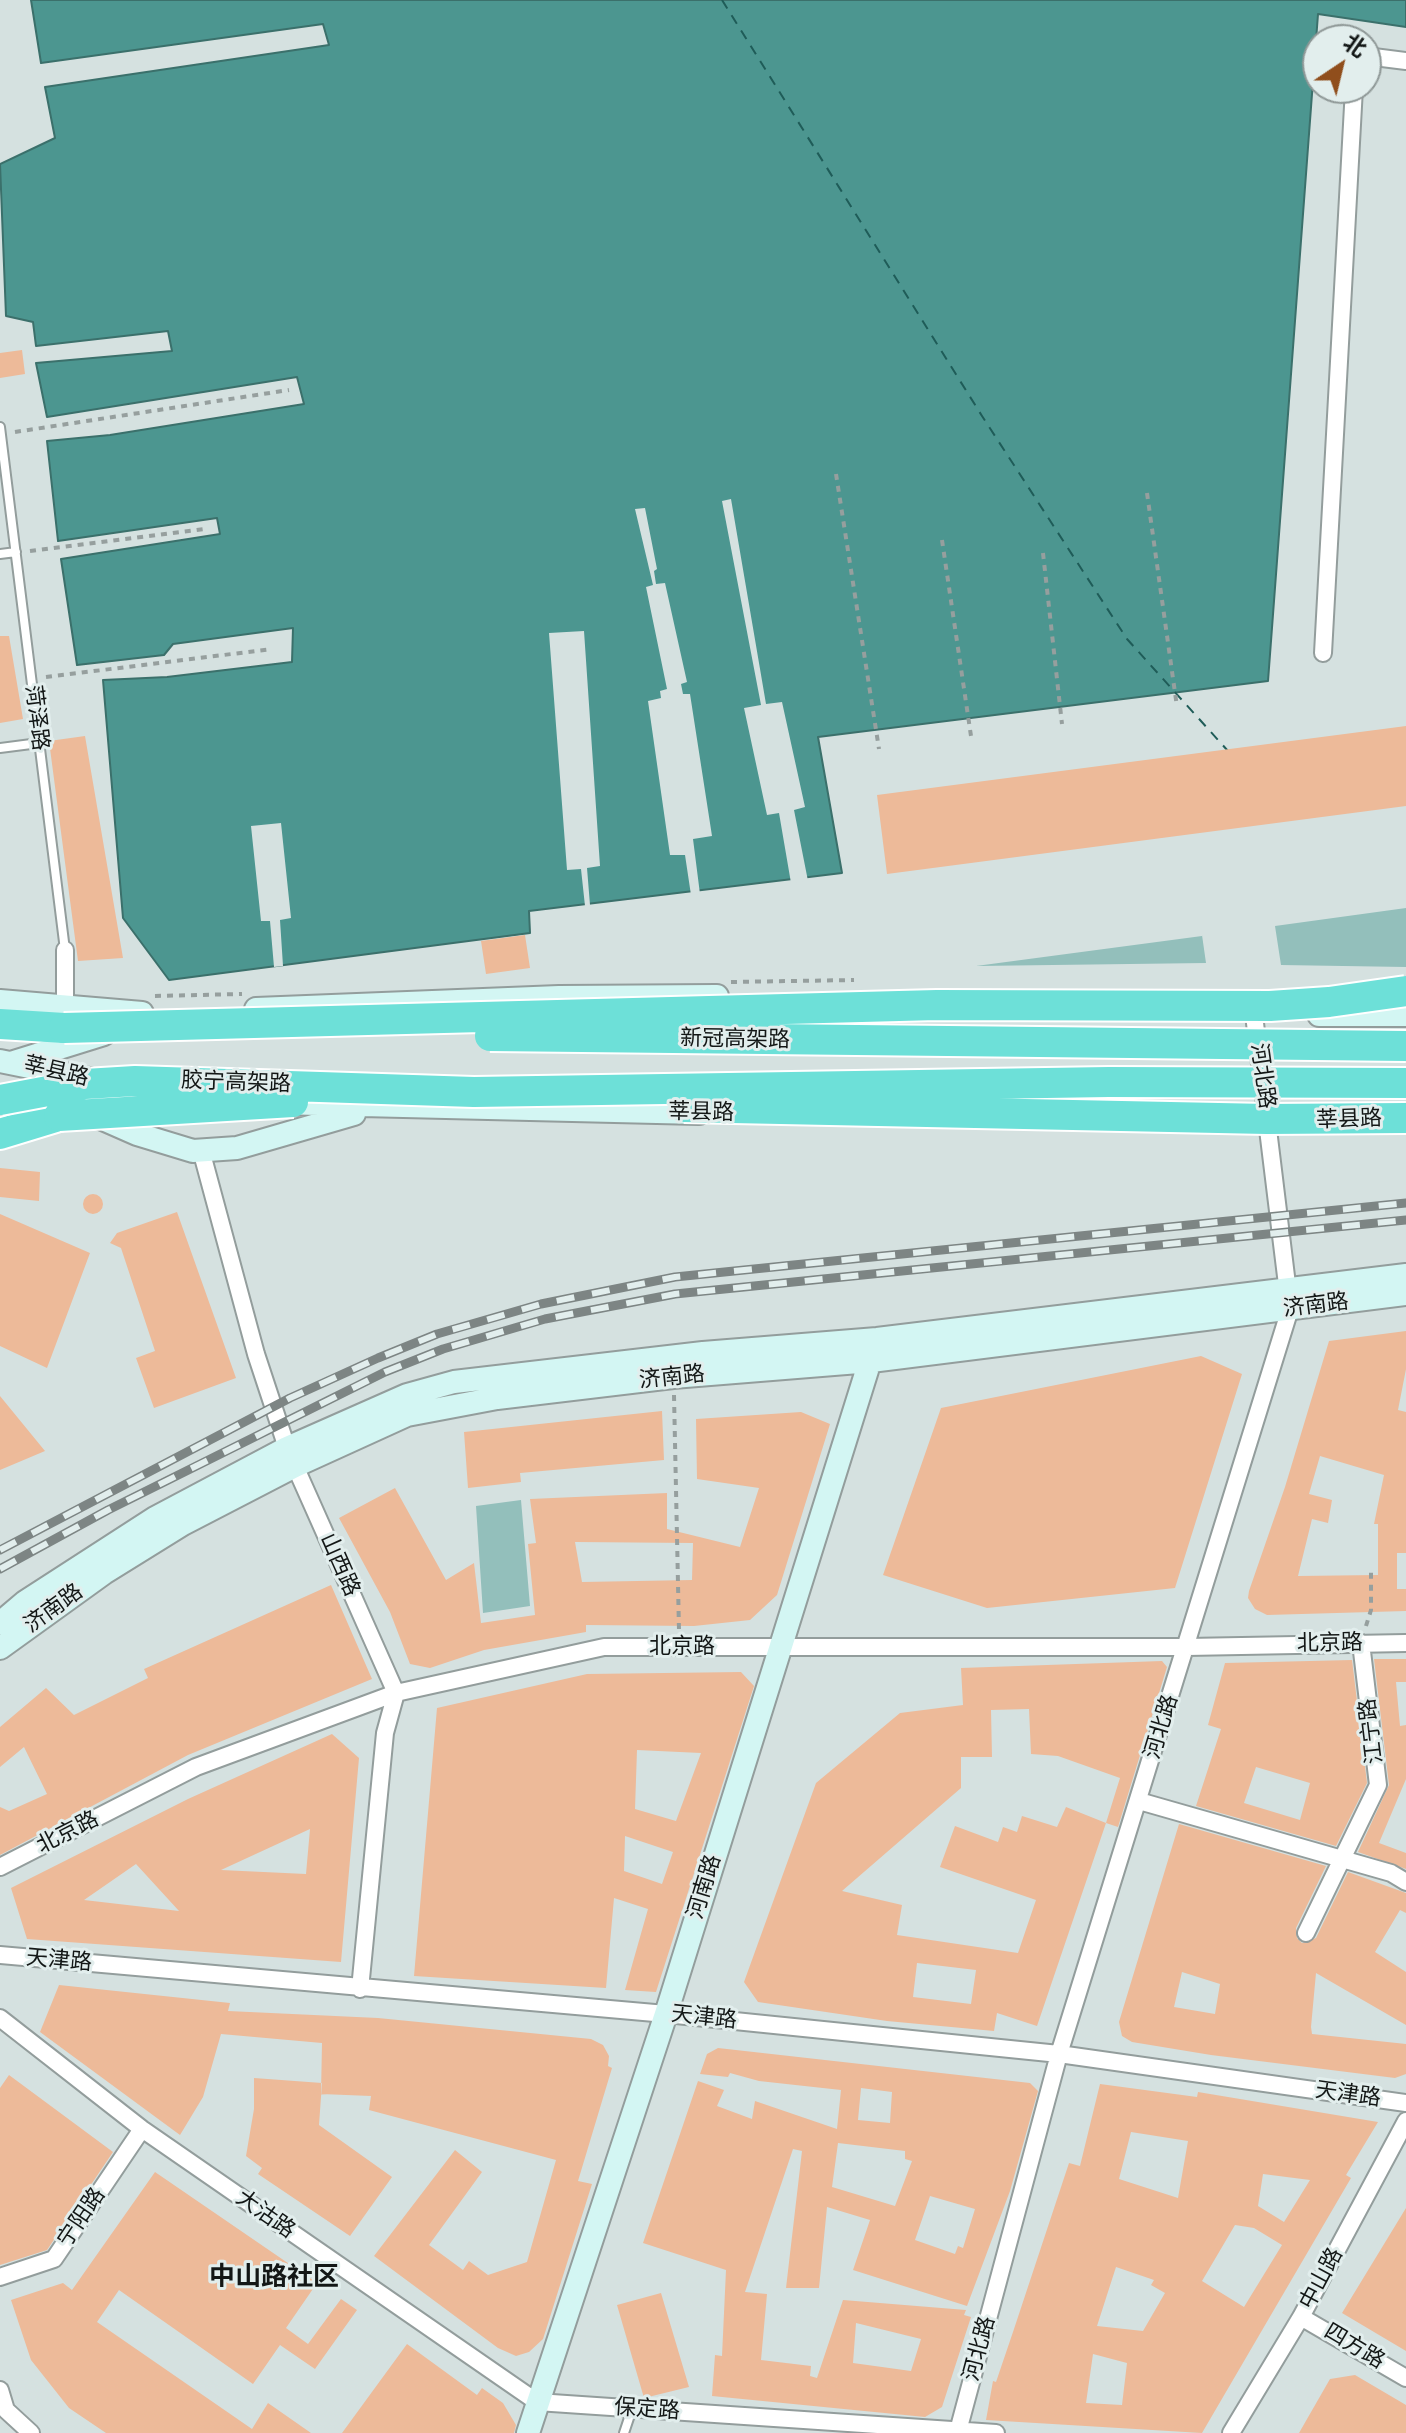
<!DOCTYPE html>
<meta charset="utf-8">
<style>
body{margin:0}
#map{position:relative;width:1406px;height:2433px;overflow:hidden;background:#d5e1e0;font-family:Signika,"Noto Sans SC",sans-serif}
canvas{display:block}
.north{position:absolute;left:1302px;top:24px;width:80px;height:80px;box-sizing:border-box;background:#e2eeed;border:2px solid #8f9897;border-radius:50%;rotate:35deg;font-size:22px;font-weight:700;line-height:32px;text-align:center;color:#131716}
.north::after{content:'';display:block;margin:auto;width:28px;height:36px;background:#904e1c;clip-path:polygon(50% 0,100% 100%,50% 72%,0 100%)}
</style>
<div id="map">
<canvas width="1406" height="2433"></canvas>
<div class="north">北</div>
</div>
<script>
const ctx = document.querySelector('canvas').getContext('2d');
ctx.lineJoin = 'round';
function paint(path, color) { ctx.fillStyle = color; ctx.fill(path, 'evenodd'); }
const poly = rows => new Path2D(rows.map(r => 'M' + r).join(''));
function stroke(path, color, width, dash) { ctx.strokeStyle = color; ctx.lineWidth = width; ctx.lineCap = dash ? 'butt' : 'round'; ctx.setLineDash(dash || []); ctx.stroke(path); }
function drawText(font, color, halo, rows, align = 'center') {
  ctx.font = font + ' Signika,"Noto Sans SC",sans-serif'; ctx.lineWidth = 6; ctx.setLineDash([]); ctx.textBaseline = 'middle'; ctx.strokeStyle = halo; ctx.fillStyle = color; for (const [text, x, y, turn = 0] of rows) {
    ctx.save(); ctx.translate(x, y); ctx.rotate((+turn || 0) * Math.PI / 180); ctx.textAlign = isNaN(turn) ? turn : align; if (halo) ctx.strokeText(text, 0, 0); ctx.fillText(text, 0, 0); ctx.restore();
  }
}
paint(poly([
 [1406,908,1406,967,1281,965,1275,926],
 [1202,935,1206,963,976,966,1202,936],
 [521,1500,530,1606,483,1613,476,1506]
]), '#93bfbb');
const water = poly([
 [31,0,1406,0,1406,27,1318,14,1268,681,818,737,842,873,529,911,530,933,169,980,123,918,103,680,167,677,292,662,293,628,173,644,164,655,77,665,61,559,220,534,217,518,58,541,47,441,110,435,304,404,297,377,47,417,36,363,172,351,168,331,36,346,33,322,6,316,0,164,55,138,45,87,329,45,323,24,41,63,31,0]
]);
paint(water, '#4c9690');
stroke(water, '#3b706b', 2);
paint(poly([
 [731,499,766,704,782,702,805,807,794,810,808,881,791,883,779,813,767,815,744,708,761,705,722,501],
 [645,508,657,569,654,571,656,584,665,583,687,682,681,684,683,694,690,694,712,836,693,839,700,894,691,895,685,855,670,855,648,701,661,698,660,691,667,689,646,587,653,585,635,509],
 [584,631,600,866,587,868,590,905,585,906,581,869,567,870,549,633],
 [281,823,291,918,280,920,283,966,274,967,270,921,261,921,251,826]
]), '#d5e1e0');
stroke(poly([
 [722,0,982,416,1127,639,1228,751]
]), '#1f5c58', 2, [10, 8]);
paint(poly([
 [22,350,25,374,0,378,0,353],
 [0,636,9,636,23,719,0,723],
 [1406,726,1406,806,887,874,877,795],
 [85,736,123,958,78,961,49,741],
 [525,935,530,968,486,974,481,941],
 [0,1168,40,1172,39,1201,0,1197],
 '83 1204a10 10 0 1 1 20 0a10 10 0 1 1-20 0Z',
 [177,1212,236,1378,154,1408,136,1358,155,1351,121,1248,110,1243,117,1233],
 [0,1214,90,1253,47,1368,0,1346],
 [1406,1331,1406,1369,1398,1410,1406,1412,1406,1553,1397,1553,1397,1589,1406,1589,1406,1611,1267,1615,1255,1609,1248,1598,1249,1591,1285,1487,1329,1341],
 [1320,1456,1384,1475,1374,1524,1378,1524,1378,1575,1298,1576,1312,1519,1328,1523,1332,1500,1309,1494],
 [1201,1356,1242,1374,1175,1588,987,1608,883,1575,941,1408],
 [0,1396,45,1451,0,1470],
 [662,1411,664,1460,520,1473,521,1482,468,1488,464,1432],
 [801,1412,830,1424,777,1595,750,1620,694,1626,586,1625,586,1632,484,1650,430,1668,410,1664,390,1612,339,1518,395,1488,446,1580,474,1563,481,1623,535,1615,528,1544,536,1543,530,1499,667,1493,667,1529,740,1547,759,1488,697,1479,696,1419],
 [575,1542,693,1543,692,1580,582,1582],
 [331,1585,372,1679,188,1755,0,1855,0,1807,9,1811,47,1794,24,1747,0,1767,0,1727,46,1688,74,1715,148,1678,144,1669],
 [1374,1659,1406,1659,1406,1682,1396,1682,1400,1726,1406,1725,1406,1779,1379,1843,1406,1853,1406,1869,1358,1852,1389,1785],
 [1352,1660,1367,1783,1336,1846,1196,1806,1221,1729,1208,1725,1225,1663],
 [1256,1767,1310,1783,1300,1820,1244,1803],
 [1162,1661,1167,1667,1118,1827,1106,1823,1037,2026,997,2013,994,2031,887,2021,758,2002,744,1982,816,1783,900,1713,963,1705,961,1668],
 [1029,1709,1031,1754,1058,1756,1120,1778,1106,1823,1066,1807,1057,1827,1022,1816,1017,1832,1003,1827,998,1842,955,1826,940,1867,1036,1900,1018,1953,897,1935,902,1905,842,1891,961,1788,961,1757,992,1757,991,1710],
 [917,1963,976,1970,971,2004,913,1997],
 [741,1672,754,1686,656,1992,625,1990,648,1909,614,1898,606,1988,414,1976,437,1708,587,1674],
 [637,1750,701,1753,676,1821,635,1809],
 [625,1836,673,1852,662,1884,624,1871],
 [332,1734,359,1758,341,1962,27,1939,11,1888,188,1799],
 [310,1829,306,1874,221,1870],
 [136,1864,179,1911,84,1900],
 [1179,1824,1326,1866,1296,1928,1297,1938,1302,1943,1316,1938,1348,1872,1406,1893,1406,1913,1400,1910,1375,1952,1406,1972,1406,2025,1316,1973,1311,2027,1312,2034,1406,2044,1406,2074,1395,2078,1211,2055,1132,2042,1122,2036,1119,2022],
 [1182,1972,1220,1984,1215,2014,1174,2007],
 [59,1985,230,2003,228,2011,378,2018,591,2039,603,2045,609,2056,608,2066,612,2068,578,2181,592,2184,543,2339,529,2352,516,2356,498,2348,374,2256,455,2150,482,2172,429,2245,463,2270,469,2261,488,2275,527,2262,556,2160,369,2110,371,2096,321,2094,322,2043,221,2034,203,2097,180,2135,40,2032],
 [718,2048,1030,2083,1038,2091,1010,2191,967,2306,853,2270,870,2220,827,2207,819,2288,786,2288,802,2151,793,2149,745,2292,767,2294,761,2360,811,2366,810,2376,817,2378,843,2300,966,2310,964,2315,971,2317,942,2407,925,2417,712,2396,715,2355,722,2356,726,2270,643,2243,698,2081,724,2090,717,2106,752,2119,755,2101,837,2129,841,2090,759,2081,730,2073,728,2077,700,2074,707,2054],
 [861,2088,892,2092,890,2123,858,2120],
 [838,2143,905,2151,905,2159,912,2161,895,2206,832,2187],
 [930,2196,975,2209,963,2248,958,2246,955,2254,915,2240],
 [856,2323,921,2339,911,2371,853,2363],
 [9,2075,113,2152,47,2250,0,2265,0,2088],
 [254,2078,322,2083,319,2125,392,2177,350,2236,258,2174,262,2168,246,2156,254,2109],
 [1100,2084,1197,2097,1198,2092,1378,2122,1346,2175,1351,2178,1202,2433,986,2420,993,2381,996,2382,1013,2332,1069,2163,1080,2166],
 [1131,2132,1188,2141,1178,2198,1119,2179],
 [1263,2174,1310,2180,1284,2222,1258,2206],
 [1235,2225,1254,2228,1282,2245,1244,2307,1202,2281],
 [1116,2267,1154,2280,1151,2285,1165,2293,1143,2331,1097,2326],
 [1093,2354,1127,2363,1122,2405,1086,2403],
 [155,2172,317,2283,286,2328,308,2344,341,2299,357,2310,315,2369,280,2345,253,2384,119,2290,97,2322,252,2429,268,2403,311,2433,106,2433,69,2408,31,2360,11,2300,63,2283,72,2290],
 [1406,2208,1406,2351,1342,2313],
 [661,2293,689,2387,644,2398,617,2305],
 [407,2344,477,2395,482,2388,503,2403,516,2425,514,2433,342,2433],
 [1355,2375,1406,2405,1406,2433,1299,2433,1330,2379]
]), '#edba99');
const lane = poly([
 [0,427,65,950],
 [0,554,16,552],
 [0,748,39,743],
 [624,2433,632,2409]
]);
const street = poly([
 [1366,56,1406,61],
 [1323,653,1354,88],
 [65,1009,65,950],
 [201,1150,256,1354,287,1448,396,1693,385,1733,360,1989],
 [1139,1801,1391,1873,1406,1882],
 [0,1867,196,1767,396,1693,604,1647,1187,1647,1406,1643],
 [1306,1933,1378,1785,1361,1643],
 [0,1955,666,2014,1059,2054,1406,2103],
 [0,2018,142,2129,537,2402,996,2433],
 [0,2277,54,2259,142,2129],
 [1301,2317,1406,2378],
 [0,2390,6,2410,31,2433],
 [958,2431,1059,2054,1290,1309,1254,1015],
 [1231,2433,1301,2317,1406,2121]
]);
const secondary = poly([
 [0,1001,142,1013],
 [256,1009,559,997,717,996],
 [1319,1015,1406,1015],
 [0,1061,89,1079],
 [14,1062,104,1034],
 [277,1103,699,1113],
 [96,1116,137,1134,193,1151,237,1148,354,1114],
 [0,1623,25,1602,155,1518,287,1448,407,1395,454,1382,703,1353,877,1339,1406,1275],
 [0,1648,104,1573,183,1524,295,1466,407,1415,497,1398,673,1377,871,1361,1406,1294],
 [528,2433,666,2014,874,1348]
]);
const highway = poly([
 [0,1024,64,1028],
 [0,1134,59,1116]
]);
stroke(lane, '#939d9c', 12);
stroke(street, '#939d9c', 20);
stroke(secondary, '#939d9c', 26);
stroke(highway, '#fff', 34);
stroke(poly([
 [15,432,289,390],
 [836,474,879,749],
 [1147,493,1177,707],
 [942,540,971,736],
 [30,551,204,529],
 [1043,553,1062,724],
 [46,677,272,649],
 [731,982,854,980],
 [155,996,242,994],
 [674,1395,679,1631],
 [1366,1626,1371,1610,1371,1570]
]), '#969f9e', 4, [6, 6]);
stroke(lane, '#fff', 8);
stroke(street, '#fff', 16);
stroke(secondary, '#d3f6f3', 22);
stroke(highway, '#6de0d8', 30);
const rail = poly([
 [0,1550,290,1398,378,1358,437,1334,541,1304,675,1277,1406,1203],
 [0,1569,108,1510,385,1372,443,1349,545,1319,675,1294,1406,1220]
]);
stroke(rail, '#7d8584', 9);
stroke(rail, '#e2eeed', 6, [18]);
const highwayBridge = poly([
 [64,1028,937,1005,1270,1006,1329,1002,1406,991],
 [490,1036,1406,1046],
 [0,1100,85,1084,135,1081,474,1092,1109,1082,1406,1083],
 [684,1107,1267,1119,1406,1118],
 [59,1116,293,1102]
]);
stroke(highwayBridge, '#fff', 34, []);
stroke(highwayBridge, '#6de0d8', 30);
drawText('22px', '#131716', '#e2eeed', [
 ["菏泽路",36,718,83],
 ["新冠高架路",735,1040,1],
 ["莘县路",56,1072,13],
 ["河北路",1262,1076,82],
 ["胶宁高架路",236,1083,2],
 ["莘县路",701,1113,1],
 ["莘县路",1349,1120,-2],
 ["济南路",1316,1306,-7],
 ["济南路",672,1378,-6],
 ["山西路",339,1565,66],
 ["济南路",54,1609,-36],
 ["北京路",1330,1644,-1],
 ["北京路",682,1647],
 ["河北路",1162,1727,-73],
 ["江宁路",1372,1731,-97],
 ["北京路",68,1833,-27],
 ["河南路",705,1887,-73],
 ["天津路",59,1961,5],
 ["天津路",704,2018,6],
 ["天津路",1348,2095,8],
 ["大沽路",265,2215,35],
 ["宁阳路",82,2218,-56],
 ["中山路",1322,2279,-62],
 ["四方路",1354,2347,31],
 ["河北路",980,2349,-75],
 ["保定路",647,2410,4]
]);
drawText('bold 26px', '#131716', '#e2eeed', [
 ["中山路社区",274,2278]
]);
</script>
